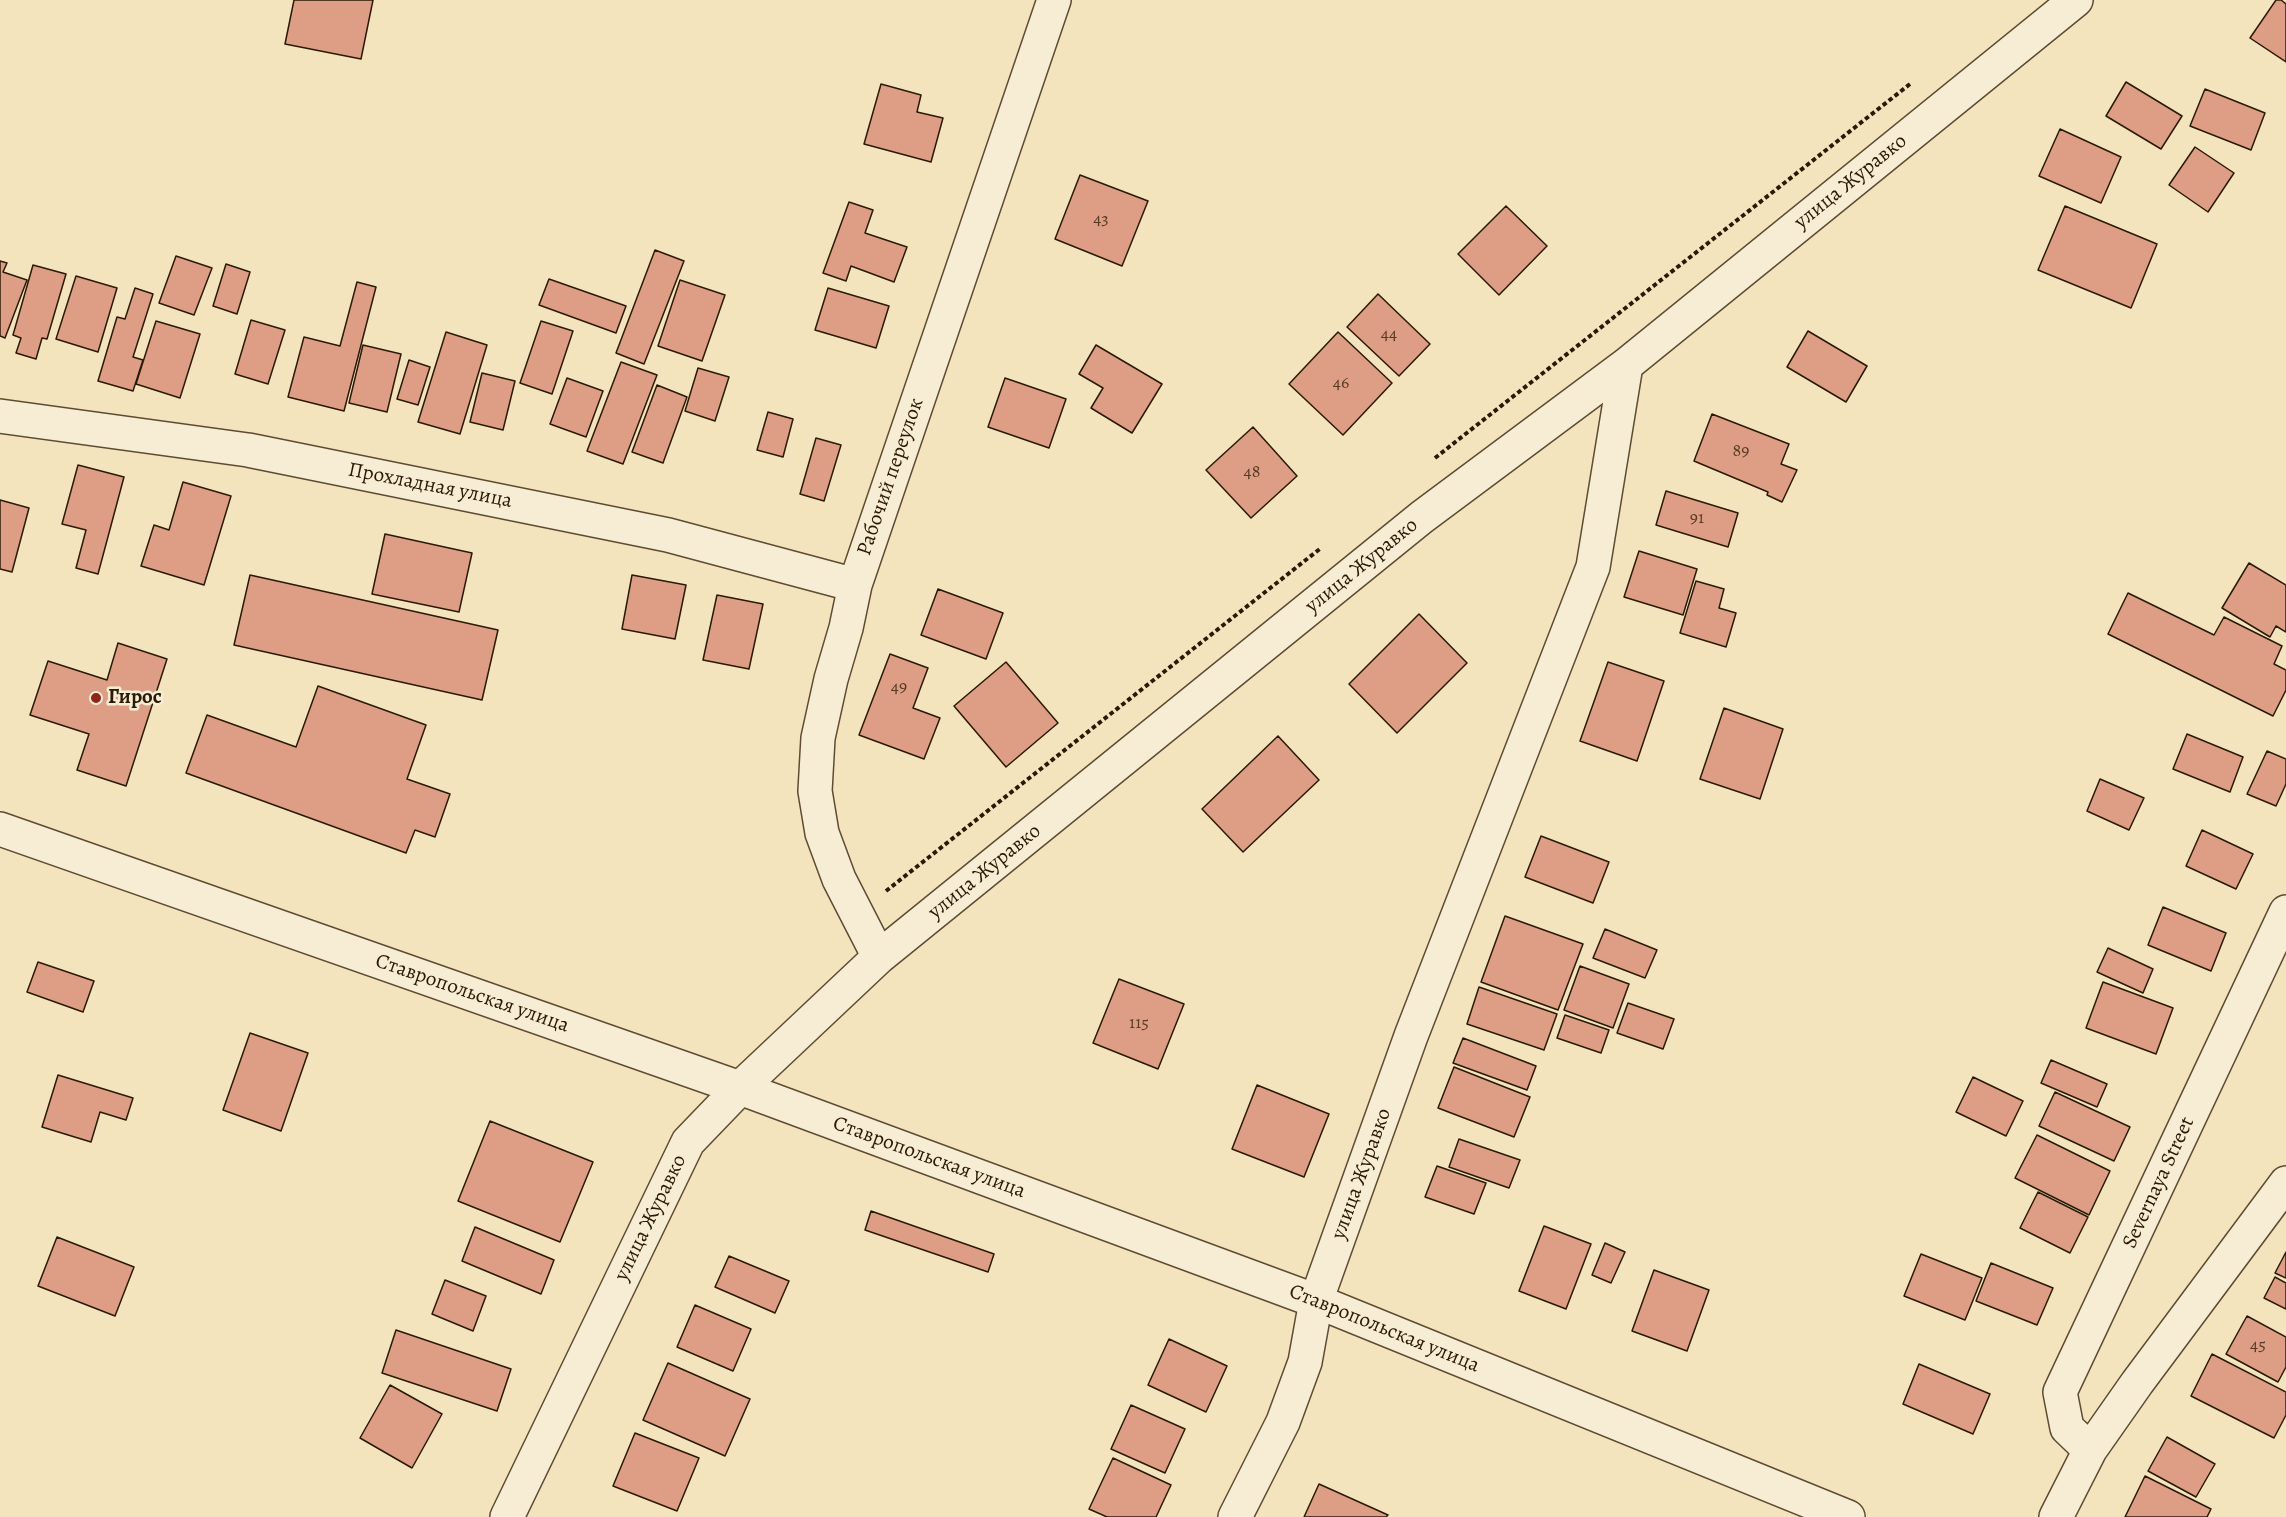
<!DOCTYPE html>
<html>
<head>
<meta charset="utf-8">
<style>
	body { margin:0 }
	canvas { display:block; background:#f3e4be }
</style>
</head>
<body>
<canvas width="2286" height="1517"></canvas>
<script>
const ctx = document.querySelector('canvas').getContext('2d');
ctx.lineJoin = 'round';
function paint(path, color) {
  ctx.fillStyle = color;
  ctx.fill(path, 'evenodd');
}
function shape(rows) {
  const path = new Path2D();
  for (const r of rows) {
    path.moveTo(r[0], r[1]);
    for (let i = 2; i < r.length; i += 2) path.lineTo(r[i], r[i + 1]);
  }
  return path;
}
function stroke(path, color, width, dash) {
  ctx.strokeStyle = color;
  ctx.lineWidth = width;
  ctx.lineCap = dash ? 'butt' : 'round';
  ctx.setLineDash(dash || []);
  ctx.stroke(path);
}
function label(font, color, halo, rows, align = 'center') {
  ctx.font = font + ' Alegreya,serif';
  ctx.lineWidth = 5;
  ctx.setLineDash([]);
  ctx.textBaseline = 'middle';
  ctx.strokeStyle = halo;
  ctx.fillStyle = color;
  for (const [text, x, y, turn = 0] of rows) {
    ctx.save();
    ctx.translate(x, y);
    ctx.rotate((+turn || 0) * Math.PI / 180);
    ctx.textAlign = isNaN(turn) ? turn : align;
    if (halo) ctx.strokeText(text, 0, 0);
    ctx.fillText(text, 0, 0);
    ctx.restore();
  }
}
const building = shape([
	[294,0,373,0,361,59,285,44,294,0],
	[2276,0,2281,0,2286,4,2286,62,2250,38,2276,0],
	[2126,82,2182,116,2161,149,2106,116,2126,82],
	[881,84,921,95,917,112,943,118,931,162,864,144,881,84],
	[2205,89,2265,113,2251,150,2190,126,2205,89],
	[2060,129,2121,157,2101,203,2039,176,2060,129],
	[2195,147,2234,173,2208,212,2169,185,2195,147],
	[1080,175,1148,201,1122,266,1055,239,1080,175],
	[849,202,873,210,865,233,907,247,894,282,851,266,846,281,823,273,849,202],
	[1506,206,1547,246,1499,295,1458,254,1506,206],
	[2065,206,2157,244,2131,308,2038,270,2065,206],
	[655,250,684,261,644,364,616,353,655,250],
	[176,256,212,268,194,315,159,303,176,256],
	[0,261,7,263,3,272,27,280,5,338,0,336,0,261],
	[226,264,250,272,237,314,213,306,226,264],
	[33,265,66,274,47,339,42,338,36,359,16,353,21,338,13,335,33,265],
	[76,276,117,288,98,352,56,339,76,276],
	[549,279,626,306,616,333,539,305,549,279],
	[680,280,725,295,702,361,658,346,680,280],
	[357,282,376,287,344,411,288,397,304,337,340,346,357,282],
	[135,288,153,294,133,357,143,360,133,391,98,381,117,317,125,319,135,288],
	[828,288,889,306,876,348,815,330,828,288],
	[1378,294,1430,344,1399,376,1347,327,1378,294],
	[251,320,285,330,268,384,235,374,251,320],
	[156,321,200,334,180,398,136,384,156,321],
	[541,321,573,331,552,394,520,383,541,321],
	[1808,331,1867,366,1846,402,1787,367,1808,331],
	[446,332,487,345,460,434,418,422,446,332],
	[1338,332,1392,383,1343,435,1289,384,1338,332],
	[363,345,401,354,387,412,349,403,363,345],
	[1096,345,1162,384,1132,433,1091,408,1103,388,1079,374,1096,345],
	[409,360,430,367,418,405,397,399,409,360],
	[621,362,657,375,623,464,587,451,621,362],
	[698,368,729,377,715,421,685,411,698,368],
	[482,373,515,381,503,430,470,422,482,373],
	[567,378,603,391,586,437,550,424,567,378],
	[1005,378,1066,399,1049,448,988,427,1005,378],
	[657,385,687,397,663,463,632,452,657,385],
	[768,412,793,419,783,457,757,450,768,412],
	[1712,414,1789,444,1781,464,1797,470,1782,502,1767,495,1768,492,1694,461,1712,414],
	[1253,427,1297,476,1251,518,1206,470,1253,427],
	[816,438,841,445,824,501,800,494,816,438],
	[78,465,124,477,98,574,76,568,86,530,62,524,78,465],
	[183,482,231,496,204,585,141,566,154,525,169,530,183,482],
	[1666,491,1738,513,1728,547,1656,525,1666,491],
	[0,500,29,508,12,572,0,569,0,500],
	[385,534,472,553,459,612,372,594,385,534],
	[1639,551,1697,569,1683,615,1624,597,1639,551],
	[2249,563,2286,585,2286,632,2276,626,2270,637,2222,608,2249,563],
	[250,575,498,630,482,700,234,645,250,575],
	[632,575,686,585,675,639,622,629,632,575],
	[1696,581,1724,589,1719,608,1736,613,1726,647,1680,633,1696,581],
	[938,589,1003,613,986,659,921,635,938,589],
	[2128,593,2214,635,2224,617,2282,646,2274,664,2286,670,2286,690,2273,716,2108,634,2128,593],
	[717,595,763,604,749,669,703,660,717,595],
	[1419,614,1467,663,1397,733,1349,684,1419,614],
	[118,643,167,659,126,786,77,770,89,734,30,715,48,661,107,680,118,643],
	[890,654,928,668,913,708,940,718,924,759,859,735,890,654],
	[1006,662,1058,723,1006,767,954,706,1006,662],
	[1608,662,1664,681,1637,761,1580,741,1608,662],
	[318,686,426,725,407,779,450,794,435,837,415,830,406,853,186,773,207,715,296,747,318,686],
	[1724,708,1783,729,1760,799,1700,779,1724,708],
	[2187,734,2243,757,2230,792,2173,769,2187,734],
	[1278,736,1319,780,1243,852,1202,809,1278,736],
	[2267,751,2286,759,2286,784,2276,806,2247,794,2267,751],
	[2100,779,2144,798,2129,830,2087,811,2100,779],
	[2202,830,2253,854,2236,889,2186,866,2202,830],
	[1541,836,1609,862,1593,903,1525,877,1541,836],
	[2163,907,2226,933,2211,971,2148,945,2163,907],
	[1505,916,1583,944,1558,1010,1481,982,1505,916],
	[1605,929,1657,950,1645,978,1593,958,1605,929],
	[2108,948,2153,969,2143,993,2097,972,2108,948],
	[38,962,94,981,83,1012,27,992,38,962],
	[1580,966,1629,984,1613,1028,1564,1010,1580,966],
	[1119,979,1184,1004,1158,1069,1093,1043,1119,979],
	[2103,982,2173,1008,2156,1054,2086,1028,2103,982],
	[1479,987,1557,1014,1544,1050,1467,1024,1479,987],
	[1628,1003,1674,1019,1663,1049,1617,1033,1628,1003],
	[1565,1015,1609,1030,1601,1053,1557,1038,1565,1015],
	[250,1033,308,1053,281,1131,223,1110,250,1033],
	[1463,1038,1536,1066,1527,1090,1453,1063,1463,1038],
	[2051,1060,2107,1084,2097,1107,2041,1083,2051,1060],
	[1454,1067,1530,1097,1514,1137,1438,1108,1454,1067],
	[58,1075,133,1098,126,1120,100,1112,91,1142,42,1127,58,1075],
	[1973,1077,2023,1101,2006,1136,1956,1112,1973,1077],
	[1257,1085,1329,1114,1304,1177,1232,1149,1257,1085],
	[2055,1092,2130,1127,2114,1161,2039,1126,2055,1092],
	[490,1121,593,1162,560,1242,458,1201,490,1121],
	[2037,1135,2110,1171,2089,1215,2015,1178,2037,1135],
	[1459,1139,1520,1160,1509,1188,1449,1167,1459,1139],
	[1437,1166,1486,1183,1474,1214,1425,1197,1437,1166],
	[2038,1192,2088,1217,2070,1253,2020,1228,2038,1192],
	[871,1211,994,1254,988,1272,865,1230,871,1211],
	[1544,1226,1591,1244,1566,1309,1519,1291,1544,1226],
	[475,1227,554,1260,541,1294,462,1261,475,1227],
	[57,1237,134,1267,115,1316,38,1286,57,1237],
	[1605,1243,1625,1252,1611,1283,1592,1275,1605,1243],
	[2286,1252,2286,1278,2275,1273,2286,1252],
	[1921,1254,1982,1278,1965,1320,1904,1296,1921,1254],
	[729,1256,789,1281,775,1313,715,1287,729,1256],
	[1991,1263,2053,1288,2037,1325,1976,1301,1991,1263],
	[1654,1270,1709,1290,1687,1351,1632,1331,1654,1270],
	[2275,1277,2286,1283,2286,1309,2264,1298,2275,1277],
	[445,1280,486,1296,473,1331,432,1314,445,1280],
	[695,1305,751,1329,733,1371,677,1347,695,1305],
	[2247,1316,2286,1337,2286,1367,2278,1382,2226,1354,2247,1316],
	[396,1330,511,1369,497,1411,382,1373,396,1330],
	[1169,1339,1227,1366,1206,1412,1148,1385,1169,1339],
	[2212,1354,2286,1392,2286,1415,2274,1438,2191,1396,2212,1354],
	[668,1363,750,1399,725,1456,643,1420,668,1363],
	[1919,1364,1990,1394,1973,1434,1903,1404,1919,1364],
	[390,1385,442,1414,412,1468,360,1438,390,1385],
	[1131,1405,1185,1429,1165,1473,1111,1449,1131,1405],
	[635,1433,699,1458,677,1511,613,1486,635,1433],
	[2167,1437,2215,1464,2196,1497,2148,1471,2167,1437],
	[1113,1458,1171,1485,1156,1517,1107,1517,1089,1509,1113,1458],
	[2145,1476,2211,1509,2207,1517,2125,1517,2145,1476],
	[1319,1484,1388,1515,1386,1517,1304,1517,1319,1484]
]);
const path = shape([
	[1435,458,1910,84],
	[886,891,1321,548]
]);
const minor = shape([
	[0,416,248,450,668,535,855,585],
	[0,829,740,1088,1316,1301,1848,1517],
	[879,957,839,879,822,833,815,791,818,738,831,679,846,628,855,585,1054,0],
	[2090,1450,2067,1428,2060,1392,2286,912],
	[507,1517,688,1142,740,1088,879,957,1422,517,1626,365,2076,0],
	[1235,1517,1283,1422,1305,1362,1316,1301,1411,1036,1593,567,1626,365],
	[2056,1517,2090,1450,2137,1383,2286,1183]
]);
const markers = [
	[96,698,6,"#8f2418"]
];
const numberNames = [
	["43",1101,220],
	["44",1389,335],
	["46",1341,384],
	["89",1741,452],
	["48",1252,473],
	["91",1697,519],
	["49",899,688],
	["115",1139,1024],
	["45",2258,1346]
];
const streetNames = [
	["улица Журавко",1851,182,-39],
	["Рабочий переулок",891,477,-71],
	["Прохладная улица",430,486,11],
	["улица Журавко",1362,566,-39],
	["улица Журавко",985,872,-39],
	["Ставропольская улица",472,994,19],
	["Ставропольская улица",929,1158,20],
	["улица Журавко",1362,1174,-70],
	["Severnaya Street",2159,1183,-65],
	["улица Журавко",651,1218,-64],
	["Ставропольская улица",1384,1329,22]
];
const poiNames = [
	["Гирос",108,698]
];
paint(building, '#dd9e85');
stroke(building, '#2b1a03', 1.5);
stroke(minor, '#5d4c32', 36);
stroke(path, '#2b1a03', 4, [4.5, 3]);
stroke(minor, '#f7edd5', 33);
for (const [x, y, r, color] of markers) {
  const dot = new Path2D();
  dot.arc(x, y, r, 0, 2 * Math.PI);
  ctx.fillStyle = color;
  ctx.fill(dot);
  stroke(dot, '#f7edd5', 2);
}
label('18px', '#583b24', null, numberNames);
label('21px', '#2b1a03', '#f7edd5', streetNames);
label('bold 21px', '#2b1a03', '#f7edd5', poiNames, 'left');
</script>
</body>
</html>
